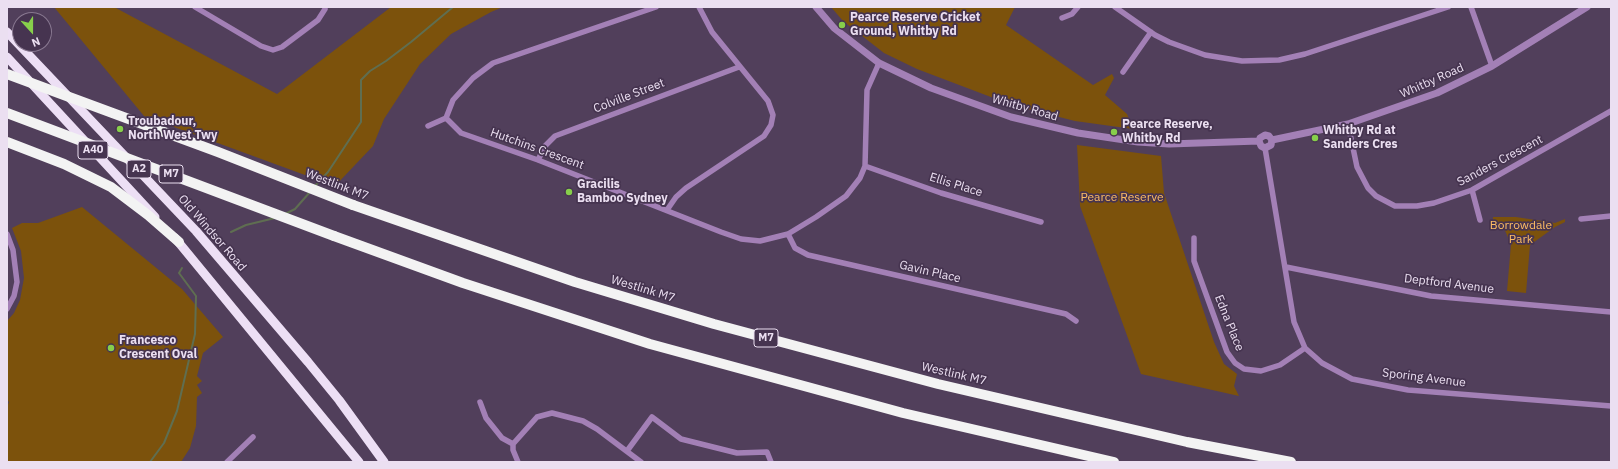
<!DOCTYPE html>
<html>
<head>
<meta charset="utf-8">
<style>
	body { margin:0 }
	#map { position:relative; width:1618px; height:469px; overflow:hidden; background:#513f5b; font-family:"IBM Plex Sans",sans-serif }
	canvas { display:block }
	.frame { position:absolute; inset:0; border:8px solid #ebdff1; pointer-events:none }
	.north { position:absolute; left:12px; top:12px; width:40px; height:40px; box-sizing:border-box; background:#463450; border:1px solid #887890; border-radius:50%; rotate:159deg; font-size:11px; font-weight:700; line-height:16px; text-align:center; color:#ebdff1 }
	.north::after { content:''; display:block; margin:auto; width:14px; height:18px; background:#87cf4b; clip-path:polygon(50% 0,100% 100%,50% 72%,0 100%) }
</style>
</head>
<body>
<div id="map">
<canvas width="1618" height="469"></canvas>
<div class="frame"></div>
<div class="north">N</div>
</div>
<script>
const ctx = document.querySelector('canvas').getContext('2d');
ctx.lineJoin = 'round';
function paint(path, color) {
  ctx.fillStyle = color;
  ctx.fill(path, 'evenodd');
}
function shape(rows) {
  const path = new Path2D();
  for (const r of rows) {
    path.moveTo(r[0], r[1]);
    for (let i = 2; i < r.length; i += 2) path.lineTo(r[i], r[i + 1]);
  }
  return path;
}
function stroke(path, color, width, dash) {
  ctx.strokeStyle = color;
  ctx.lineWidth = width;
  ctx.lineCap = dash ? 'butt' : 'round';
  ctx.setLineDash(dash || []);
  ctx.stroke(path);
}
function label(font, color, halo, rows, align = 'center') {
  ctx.font = font + ' "IBM Plex Sans",sans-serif';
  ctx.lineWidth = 3.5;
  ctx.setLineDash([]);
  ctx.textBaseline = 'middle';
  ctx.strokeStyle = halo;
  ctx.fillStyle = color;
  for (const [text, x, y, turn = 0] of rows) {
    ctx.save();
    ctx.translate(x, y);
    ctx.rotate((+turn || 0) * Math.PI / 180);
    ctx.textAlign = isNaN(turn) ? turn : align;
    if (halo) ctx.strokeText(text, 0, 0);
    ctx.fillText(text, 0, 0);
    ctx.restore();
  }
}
const green = shape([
	[54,7,114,7,277,94,391,7,503,7,491,12,451,34,420,64,384,119,373,146,335,186,144,116],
	[831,7,1015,7,1006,25,1093,85,1112,74,1114,78,1105,95,1127,114,1133,129,1075,121,1012,105,917,69,884,53,843,21],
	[1077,145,1161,156,1164,193,1214,342,1224,364,1237,374,1234,386,1239,396,1141,374,1080,206],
	[82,207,182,289,223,337,203,353,197,376,202,381,197,385,202,393,197,397,196,426,190,448,181,462,7,462,7,407,9,402,7,400,7,321,14,313,20,300,24,278,21,251,12,228,22,223,38,223],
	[1493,217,1516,217,1555,223,1565,219,1565,222,1555,227,1530,245,1526,293,1507,291,1511,244,1502,224,1493,223]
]);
const stream = shape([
	[315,186,328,172,361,122,361,80,370,71,386,61,411,42,453,7],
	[285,214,295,209,310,192],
	[231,232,246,225,275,218],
	[150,462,164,443,177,411,195,334,196,296,179,273,182,268]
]);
const minor = shape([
	[195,7,261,46,273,50,282,47,318,20,325,9],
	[1115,7,1155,35,1169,42,1205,55,1242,61,1279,60,1305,54,1448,7],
	[1471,7,1492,66],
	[1062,18,1072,14,1078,7],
	[1123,72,1151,32],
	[446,118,461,133,538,160,721,232,741,239,760,241,788,234,816,217,846,196,860,178,865,166,867,90,879,63],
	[446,118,453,100,473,78,493,63,656,7],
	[1348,124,1357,167,1368,188,1376,196,1395,206,1417,206,1434,203,1472,190,1611,111],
	[428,126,446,118],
	[1265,148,1294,322,1305,348,1322,363,1352,379,1408,390,1611,406],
	[538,160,545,146,555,136,739,67],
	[865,166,941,193,1041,222],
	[1472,190,1480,220],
	[667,210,676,197,686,188,764,136,771,125,773,115,768,101,712,32,699,7],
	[1581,219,1611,216],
	[7,234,13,250,17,282,14,296,7,309],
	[788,234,795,248,808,255,1066,314,1076,321],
	[1194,238,1194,261,1227,352,1235,363,1244,369,1261,371,1280,365,1305,348],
	[1286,267,1431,296,1611,312],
	[480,402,486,418,502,438,513,444],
	[627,451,652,417,681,439,737,453,767,452,771,462],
	[227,462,253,437],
	[518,462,513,450,513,444,537,417,552,413,583,421,597,429,641,462]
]);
const tertiary = shape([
	[816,7,834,28,879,63,931,88,1011,117,1078,133,1138,142,1169,144,1259,141],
	[1272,140,1348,124,1437,93,1492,66,1587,7],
	[1259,141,1261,146,1265,148,1271,145,1272,140],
	[1259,141,1260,138,1265,135,1269,136,1272,140]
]);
const trunk = shape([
	[7,32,196,231,308,362,339,400,384,462],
	[7,57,155,217],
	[175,238,359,462]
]);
const motorway = shape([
	[7,142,64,164,111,187,148,215,179,242],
	[353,205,575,282,714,324,938,384,1187,442,1291,462],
	[334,236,463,283,650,344,903,413,1114,462]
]);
const motorwayBridge = shape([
	[7,74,218,152,353,205],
	[7,113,334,236]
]);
const markers = [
	[842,25,4,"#87cf4b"],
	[120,129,4,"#87cf4b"],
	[1114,132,4,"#87cf4b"],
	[1315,138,4,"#87cf4b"],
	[569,192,4,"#87cf4b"],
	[111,348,4,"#87cf4b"]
];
const shields = [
	[93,150,30],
	[139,169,24],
	[171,174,24],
	[766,338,24]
];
const shieldNames = [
	["A40",93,150],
	["A2",139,169],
	["M7",171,174],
	["M7",766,338]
];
const poiNames = [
	["Pearce Reserve Cricket",850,18],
	["Ground, Whitby Rd",850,32],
	["Troubadour,",128,122],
	["North West Twy",128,136],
	["Pearce Reserve,",1122,125],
	["Whitby Rd",1122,139],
	["Whitby Rd at",1323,131],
	["Sanders Cres",1323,145],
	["Gracilis",577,185],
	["Bamboo Sydney",577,199],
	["Francesco",119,341],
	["Crescent Oval",119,355]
];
const streetNames = [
	["Whitby Road",1432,81,-24],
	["Colville Street",629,96,-21],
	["Whitby Road",1025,108,16],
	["Hutchins Crescent",537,149,20],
	["Sanders Crescent",1500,161,-28],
	["Westlink M7",337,185,21],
	["Ellis Place",956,185,17],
	["Old Windsor Road",212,233,49],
	["Gavin Place",930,272,13],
	["Deptford Avenue",1449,284,7],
	["Westlink M7",643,289,17],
	["Edna Place",1229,323,68],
	["Westlink M7",954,374,13],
	["Sporing Avenue",1424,378,7]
];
const parkNames = [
	["Pearce Reserve",1122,198],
	["Borrowdale",1521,226],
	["Park",1521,240]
];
paint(green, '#7c520c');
stroke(stream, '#5f6e51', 2);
stroke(minor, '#a380b6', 5.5);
stroke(tertiary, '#a380b6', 7);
stroke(trunk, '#eddff5', 9);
stroke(motorway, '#f3f3f3', 10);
stroke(motorwayBridge, '#f3f3f3', 10);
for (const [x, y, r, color] of markers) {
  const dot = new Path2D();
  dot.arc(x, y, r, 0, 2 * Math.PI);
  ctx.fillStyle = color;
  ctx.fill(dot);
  stroke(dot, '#463450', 1.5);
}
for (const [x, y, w] of shields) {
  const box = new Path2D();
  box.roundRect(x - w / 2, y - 9, w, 18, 3);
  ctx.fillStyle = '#463450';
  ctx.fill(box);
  stroke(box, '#ebdff1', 1);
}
label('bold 11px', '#ebdff1', null, shieldNames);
label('bold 12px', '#ebdff1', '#463450', poiNames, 'left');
label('12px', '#ebdff1', '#463450', streetNames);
label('12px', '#febd63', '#463450', parkNames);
</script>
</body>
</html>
